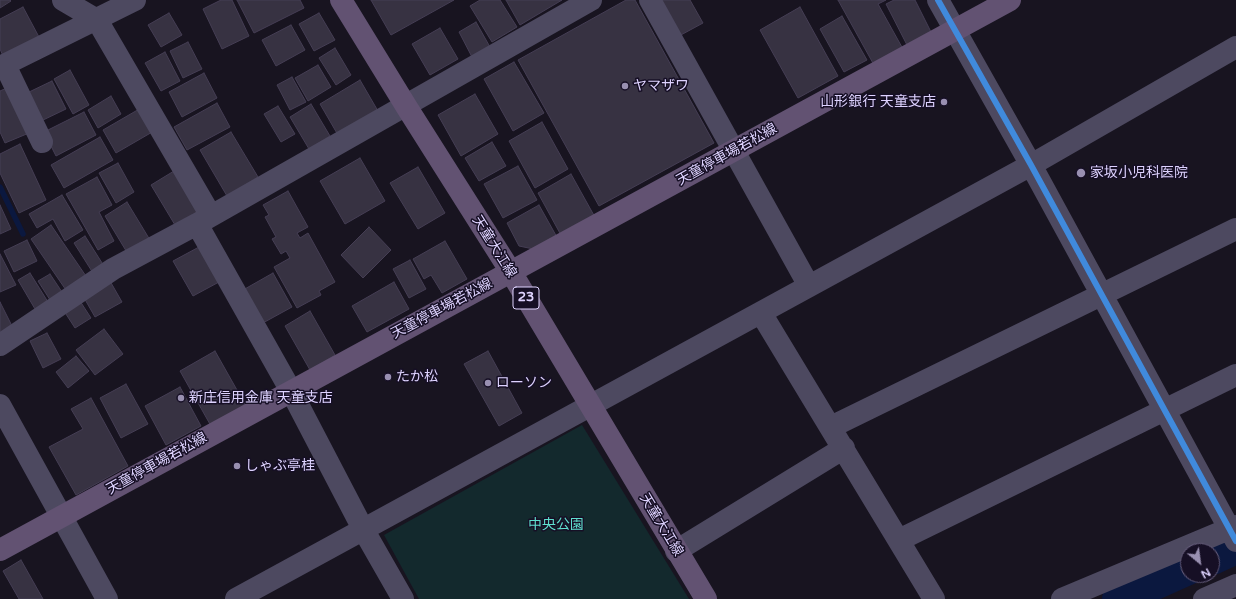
<!DOCTYPE html>
<html>
<head>
<meta charset="utf-8">
<style>
	body { margin:0 }
	#map { position:relative; width:1236px; height:599px; overflow:hidden; background:#181420; font-family:"Varela Round",sans-serif }
	canvas { display:block }
	.north { position:absolute; left:1180px; top:543px; width:40px; height:40px; box-sizing:border-box; background:#160f25; border:1px solid #665d7c; border-radius:50%; rotate:151deg; font-size:11px; font-weight:700; line-height:16px; text-align:center; color:#ded3ff }
	.north::after { content:''; display:block; margin:auto; width:14px; height:18px; background:#9990b1; clip-path:polygon(50% 0,100% 100%,50% 72%,0 100%) }
</style>
</head>
<body>
<div id="map">
<canvas width="1236" height="599"></canvas>
<div class="north">N</div>
</div>
<script>
const ctx = document.querySelector('canvas').getContext('2d');
ctx.lineJoin = 'round';
function paint(path, color) {
  ctx.fillStyle = color;
  ctx.fill(path, 'evenodd');
}
function shape(rows) {
  const path = new Path2D();
  for (const r of rows) {
    path.moveTo(r[0], r[1]);
    for (let i = 2; i < r.length; i += 2) path.lineTo(r[i], r[i + 1]);
  }
  return path;
}
function stroke(path, color, width, dash) {
  ctx.strokeStyle = color;
  ctx.lineWidth = width;
  ctx.lineCap = dash ? 'butt' : 'round';
  ctx.setLineDash(dash || []);
  ctx.stroke(path);
}
function label(font, color, halo, rows, align = 'center') {
  ctx.font = font + ' "Varela Round","Noto Sans JP",sans-serif';
  ctx.lineWidth = 3;
  ctx.setLineDash([]);
  ctx.textBaseline = 'middle';
  ctx.strokeStyle = halo;
  ctx.fillStyle = color;
  for (const [text, x, y, turn = 0] of rows) {
    ctx.save();
    ctx.translate(x, y);
    ctx.rotate((+turn || 0) * Math.PI / 180);
    ctx.textAlign = isNaN(turn) ? turn : align;
    if (halo) ctx.strokeText(text, 0, 0);
    ctx.fillText(text, 0, 0);
    ctx.restore();
  }
}
const green = shape([
	[582,425,689,599,419,599,384,535]
]);
const stream = shape([
	[0,187,23,234]
]);
const river = shape([
	[1212,558,1236,547],
	[1119,599,1188,568]
]);
const building = shape([
	[0,0,10,0,11,1,0,8,0,0],
	[221,0,232,0,249,36,222,49,203,9,221,0],
	[237,0,300,0,304,8,254,33,237,0],
	[371,0,454,0,391,35,371,0],
	[480,0,500,0,517,27,492,42,470,6,480,0],
	[506,0,562,0,520,25,506,0],
	[626,0,635,0,714,143,599,206,518,60,626,0],
	[659,0,690,0,703,23,679,36,659,0],
	[838,0,886,0,878,4,903,49,874,65,838,0],
	[894,0,915,0,931,32,907,45,886,4,894,0],
	[23,7,39,37,3,56,0,49,0,19,23,7],
	[800,7,838,76,798,98,760,30,800,7],
	[169,13,182,35,161,47,148,25,169,13],
	[319,13,335,40,314,51,299,24,319,13],
	[842,16,867,60,844,72,820,29,842,16],
	[476,22,490,47,472,57,459,32,476,22],
	[291,25,305,50,276,66,262,40,291,25],
	[440,28,458,59,430,75,412,44,440,28],
	[188,42,202,69,183,78,170,51,188,42],
	[335,48,351,75,336,85,319,58,335,48],
	[165,52,180,81,161,91,145,63,165,52],
	[514,62,544,113,513,131,484,79,514,62],
	[318,65,331,87,308,101,295,78,318,65],
	[70,70,89,105,73,114,54,79,70,70],
	[204,73,217,98,182,117,169,92,204,73],
	[292,77,306,102,290,110,277,85,292,77],
	[360,80,378,111,338,135,320,104,360,80],
	[52,81,66,109,41,121,27,93,52,81],
	[9,87,29,133,5,143,0,132,0,91,9,87],
	[475,94,498,134,461,156,438,115,475,94],
	[111,96,121,114,98,128,88,110,111,96],
	[217,103,230,127,187,150,174,127,217,103],
	[311,104,330,136,309,149,290,117,311,104],
	[278,106,295,134,281,142,264,114,278,106],
	[141,108,154,131,116,153,103,130,141,108],
	[84,112,96,135,56,156,44,132,84,112],
	[542,122,568,169,535,188,509,141,542,122],
	[231,132,258,177,227,196,200,150,231,132],
	[100,137,113,160,64,188,51,165,100,137],
	[492,142,506,166,479,181,465,158,492,142],
	[20,144,46,200,19,213,0,173,0,154,20,144],
	[360,158,385,201,345,224,320,181,360,158],
	[118,163,134,192,116,203,99,173,118,163],
	[518,166,537,200,503,218,484,184,518,166],
	[418,167,445,213,418,229,390,183,418,167],
	[174,171,198,212,175,225,151,185,174,171],
	[571,174,596,219,562,237,538,193,571,174],
	[97,177,112,205,99,212,114,241,98,250,66,194,97,177],
	[288,191,308,227,297,233,300,238,308,233,335,282,319,291,321,295,297,308,274,267,290,258,286,251,281,254,272,239,276,237,265,217,269,215,263,205,288,191],
	[62,195,83,230,65,241,53,219,37,228,29,214,62,195],
	[127,202,150,240,128,254,105,216,127,202],
	[0,205,11,229,0,234,0,205],
	[539,205,558,239,538,250,519,246,507,223,539,205],
	[51,225,88,279,68,293,31,239,51,225],
	[369,227,391,250,363,278,341,255,369,227],
	[85,236,104,266,93,273,74,243,85,236],
	[27,240,37,261,14,272,4,251,27,240],
	[445,241,467,279,442,293,431,275,424,279,413,259,445,241],
	[199,247,219,282,193,296,173,261,199,247],
	[0,254,16,285,0,292,0,254],
	[410,260,426,289,409,298,393,269,410,260],
	[30,273,48,302,35,309,18,280,30,273],
	[273,273,292,307,261,324,243,290,273,273],
	[50,274,64,295,52,303,38,281,50,274],
	[110,281,122,302,95,317,83,296,110,281],
	[394,282,409,309,367,332,352,306,394,282],
	[80,301,91,318,75,328,64,311,80,301],
	[0,302,13,328,0,334,0,302],
	[310,311,335,355,310,370,285,326,310,311],
	[104,329,123,354,95,375,76,350,104,329],
	[47,333,61,359,43,368,30,341,47,333],
	[215,351,246,406,211,426,180,371,215,351],
	[488,351,522,413,499,426,464,364,488,351],
	[76,356,89,371,68,388,56,372,76,356],
	[126,384,148,424,121,438,100,398,126,384],
	[180,387,201,426,166,445,145,406,180,387],
	[91,398,128,466,76,495,49,447,83,429,71,409,91,398],
	[21,560,43,599,19,599,3,571,21,560]
]);
const minor = shape([
	[63,0,97,20,211,216],
	[650,0,809,286],
	[938,0,1031,165,1236,541],
	[5,65,42,142],
	[0,67,135,0],
	[197,224,291,391,363,529,403,599],
	[761,313,934,599],
	[0,345,113,269,197,224,591,0],
	[0,405,107,599],
	[831,427,1236,229],
	[899,540,1236,375],
	[676,551,844,448],
	[236,599,1031,165,1236,47],
	[1062,599,1236,526],
	[1204,599,1236,585]
]);
const major = shape([
	[341,0,406,106,511,272,706,599],
	[0,550,1010,0]
]);
const cycleway = shape([
	[938,0,1031,165,1236,541]
]);
const markers = [
	[625,86,4,"#9990b1"],
	[944,102,4,"#9990b1"],
	[1081,173,5,"#9990b1"],
	[388,377,4,"#9990b1"],
	[488,383,4,"#9990b1"],
	[181,398,4,"#9990b1"],
	[237,466,4,"#9990b1"]
];
const shields = [
	[526,298,26]
];
const shieldNames = [
	["23",526,298]
];
const poiNames = [
	["ヤマザワ",633,86],
	["山形銀行 天童支店",936,102,"right"],
	["家坂小児科医院",1090,173],
	["たか松",396,377],
	["ローソン",496,383],
	["新庄信用金庫 天童支店",189,398],
	["しゃぶ亭桂",245,466]
];
const streetNames = [
	["天童停車場若松線",727,155,-29],
	["天童大江線",494,247,58],
	["天童停車場若松線",442,309,-28],
	["天童停車場若松線",157,464,-29],
	["天童大江線",661,525,59]
];
const parkNames = [
	["中央公園",556,525]
];
paint(green, '#13292d');
stroke(stream, '#0b183f', 5.5);
stroke(river, '#0b183f', 34);
paint(building, '#373242');
stroke(building, '#453e54', 1);
stroke(minor, '#4d4960', 22);
stroke(major, '#625272', 22);
stroke(cycleway, '#408adc', 6);
for (const [x, y, r, color] of markers) {
  const dot = new Path2D();
  dot.arc(x, y, r, 0, 2 * Math.PI);
  ctx.fillStyle = color;
  ctx.fill(dot);
  stroke(dot, '#160f25', 1.5);
}
for (const [x, y, w] of shields) {
  const box = new Path2D();
  box.roundRect(x - w / 2, y - 11, w, 22, 3);
  ctx.fillStyle = '#160f25';
  ctx.fill(box);
  stroke(box, '#ded3ff', 1);
}
label('bold 13px', '#ded3ff', null, shieldNames);
label('14px', '#ded3ff', '#160f25', poiNames, 'left');
label('14px', '#ded3ff', '#160f25', streetNames);
label('14px', '#5fdfcf', '#160f25', parkNames);
</script>
</body>
</html>
